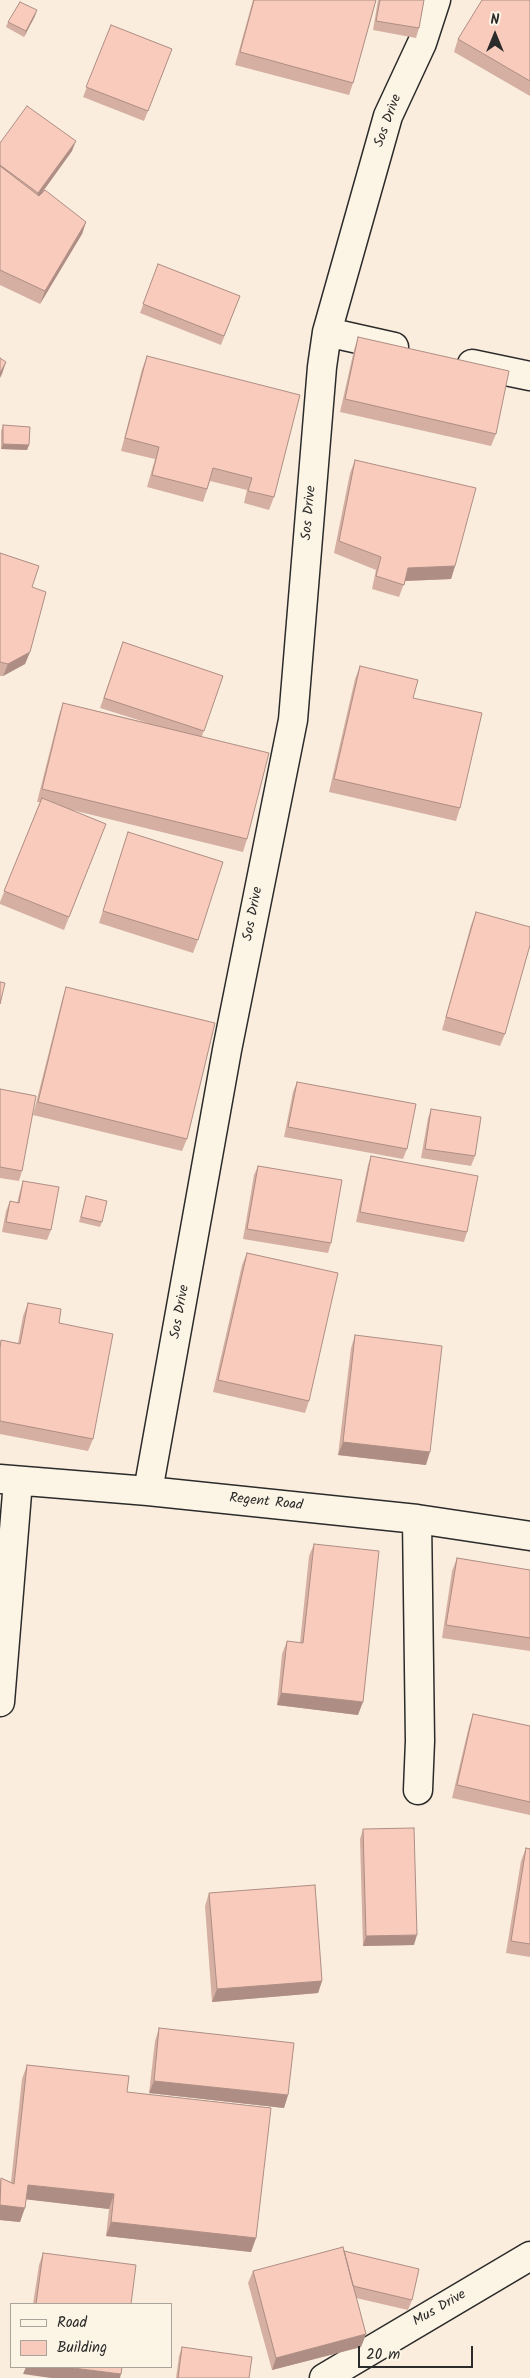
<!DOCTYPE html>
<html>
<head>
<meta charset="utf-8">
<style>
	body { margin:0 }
	#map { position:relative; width:530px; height:2378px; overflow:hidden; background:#fbeddd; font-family:Kalam,sans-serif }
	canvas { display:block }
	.legend { position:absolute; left:10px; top:2303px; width:162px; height:65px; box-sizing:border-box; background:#fcf5e5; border:1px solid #a8a49b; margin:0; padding:6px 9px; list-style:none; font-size:15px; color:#2b2b2b }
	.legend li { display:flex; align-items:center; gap:10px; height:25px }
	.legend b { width:25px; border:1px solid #a8a49b }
	.north { position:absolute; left:470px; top:10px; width:50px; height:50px; -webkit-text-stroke:4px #fcf5e5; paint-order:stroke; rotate:0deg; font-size:14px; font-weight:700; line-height:20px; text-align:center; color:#2b2b2b }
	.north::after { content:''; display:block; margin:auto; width:18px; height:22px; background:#2b2b2b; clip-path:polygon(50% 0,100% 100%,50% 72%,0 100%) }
	.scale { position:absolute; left:358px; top:2346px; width:115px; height:22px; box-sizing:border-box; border:2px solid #2b2b2b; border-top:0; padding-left:6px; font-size:15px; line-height:18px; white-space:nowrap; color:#2b2b2b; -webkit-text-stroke:4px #fcf5e5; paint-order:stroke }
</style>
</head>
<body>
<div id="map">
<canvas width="530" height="2378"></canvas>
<ul class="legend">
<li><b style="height:6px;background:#fcf5e5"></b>Road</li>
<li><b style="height:14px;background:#f8cbbc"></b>Building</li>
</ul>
<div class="north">N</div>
<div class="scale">20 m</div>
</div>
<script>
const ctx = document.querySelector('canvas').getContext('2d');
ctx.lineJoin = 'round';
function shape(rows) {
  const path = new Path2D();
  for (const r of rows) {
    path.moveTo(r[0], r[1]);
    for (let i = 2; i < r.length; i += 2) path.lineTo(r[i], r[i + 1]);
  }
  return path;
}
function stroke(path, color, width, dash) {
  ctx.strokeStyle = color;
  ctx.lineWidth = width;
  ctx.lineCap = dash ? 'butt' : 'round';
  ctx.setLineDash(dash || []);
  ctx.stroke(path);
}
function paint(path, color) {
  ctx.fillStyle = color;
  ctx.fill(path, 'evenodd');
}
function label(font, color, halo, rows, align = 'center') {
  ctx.font = font + ' Kalam,sans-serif';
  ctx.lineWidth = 5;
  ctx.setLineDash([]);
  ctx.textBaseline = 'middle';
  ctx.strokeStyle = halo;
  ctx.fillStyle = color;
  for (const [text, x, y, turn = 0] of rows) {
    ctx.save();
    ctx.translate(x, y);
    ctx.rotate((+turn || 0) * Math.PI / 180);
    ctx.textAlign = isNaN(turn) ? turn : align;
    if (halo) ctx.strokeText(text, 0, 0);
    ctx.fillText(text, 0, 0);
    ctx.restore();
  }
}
const minor = shape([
	[327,332,394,347],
	[472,364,530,376],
	[0,1479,148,1491,417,1519,530,1536],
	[148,1491,227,1050,293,720,322,367,327,332,388,116,422,43,436,0],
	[417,1519,420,1741,418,1790],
	[0,1702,18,1481],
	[324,2378,530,2256]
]);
const wall = shape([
	[253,0,376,0,353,83,349,95,235,65],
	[378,0,424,0,419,28,416,38,373,30],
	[530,0,530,96,454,52,458,39],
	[35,16,24,37,6,27,8,22],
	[111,25,172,49,144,121,83,97],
	[0,143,72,151,42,193,86,222,82,234,40,304,0,285],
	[158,264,240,296,221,345,140,313],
	[358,337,496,434,491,446,340,412,354,350],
	[147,356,274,497,269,510,244,503,247,490,210,481,203,502,147,487,155,459,121,451,142,369],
	[3,425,29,445,27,450,1,449,1,431],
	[355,460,455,566,451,579,405,581,399,597,372,589,376,570,334,553,350,473],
	[0,553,32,587,30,652,25,664,3,676,0,676],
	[123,642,223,676,202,736,247,839,243,852,72,810,106,824,64,930,0,904,0,902,40,802,37,802,59,715,63,703,148,723,100,708],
	[360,666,413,698,460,808,456,821,329,792,355,679],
	[128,832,198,940,193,953,99,923],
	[476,912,505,1034,500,1046,442,1030,471,925],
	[66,987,187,1139,182,1151,33,1115,62,1000],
	[297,1082,407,1149,403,1159,284,1137,293,1092],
	[0,1089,22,1171,19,1181,0,1178],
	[431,1109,475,1156,471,1166,421,1158,428,1118],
	[371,1156,467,1232,464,1242,356,1222,368,1165],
	[258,1166,331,1243,328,1253,243,1239,254,1175],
	[23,1181,51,1230,47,1240,2,1232,6,1211,10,1201,17,1203,20,1191],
	[86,1196,102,1222,100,1227,79,1222],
	[247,1253,309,1401,305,1413,213,1392,242,1265],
	[28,1303,59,1323,93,1439,88,1451,0,1434,0,1344,1,1340,18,1343,23,1316],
	[355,1335,426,1465,338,1455,351,1348],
	[314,1544,358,1715,277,1705,282,1654,287,1641,300,1643,309,1556],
	[457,1558,530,1570,530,1651,442,1638,452,1571],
	[473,1714,530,1726,530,1815,452,1798,469,1726],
	[363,1829,414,1945,363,1946,360,1839],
	[526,1848,530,1849,530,1957,506,1953,521,1861],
	[209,1893,322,1981,318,1993,212,2002,205,1906],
	[159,2028,288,2095,284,2108,149,2093,155,2041],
	[27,2065,127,2092,256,2238,251,2252,106,2236,109,2209,26,2199,20,2222,0,2220,0,2181,1,2178,11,2182,22,2079],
	[344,2251,412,2300,408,2310,356,2298,366,2334,361,2347,272,2370,248,2283,253,2271],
	[43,2253,131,2304,33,2304,39,2265],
	[182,2347,249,2378,176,2378,179,2356]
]);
const shadedWall = shape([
	[37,10,35,16,24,37,26,31],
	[76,141,72,151,35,202,38,193],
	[86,222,82,234,40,304,45,291],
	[6,362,2,374,0,378,0,373],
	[3,444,29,445,27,450,1,449],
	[455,566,451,579,404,581,408,568],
	[30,652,25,664,3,676,8,664],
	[343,1442,430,1452,426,1465,338,1455],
	[281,1693,363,1702,358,1715,277,1705],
	[417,1935,414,1945,363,1946,366,1936],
	[322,1981,318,1993,212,2002,217,1989],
	[154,2081,288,2095,284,2108,149,2093],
	[28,2185,114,2194,109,2209,23,2199],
	[0,2205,25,2208,20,2222,0,2220],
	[111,2222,256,2238,251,2252,106,2236],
	[366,2334,361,2347,272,2370,276,2358],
	[26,2367,65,2367,121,2374,120,2378,51,2378,23,2374]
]);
const building = shape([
	[254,0,376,0,353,83,240,52,254,0],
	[380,0,424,0,419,28,376,21,380,0],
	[482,0,530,0,530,81,458,39,482,0],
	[20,2,37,10,26,31,8,22,20,2],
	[111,25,172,49,148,111,86,87,111,25],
	[27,106,76,141,38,193,0,165,0,143,27,106],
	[0,166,39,196,45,190,86,222,45,291,0,270,0,166],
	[158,264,240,296,224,336,143,304,158,264],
	[358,337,509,371,496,434,345,399,358,337],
	[147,356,300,395,274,497,248,491,252,478,213,468,207,489,152,475,159,447,125,438,147,356],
	[0,358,6,362,0,373,0,358],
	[3,425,30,427,29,445,3,444,3,425],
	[355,460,476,488,455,566,408,568,404,585,376,576,381,557,339,541,355,460],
	[0,553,39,566,32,587,46,592,30,652,8,664,0,662,0,553],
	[123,642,223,676,204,731,104,698,123,642],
	[360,666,418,680,413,698,482,713,460,808,334,779,360,666],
	[63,703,269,753,247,839,42,789,63,703],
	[42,798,106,824,69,917,4,891,42,798],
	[128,832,223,862,198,940,103,911,128,832],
	[476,912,530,927,530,945,505,1034,446,1017,476,912],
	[0,982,5,983,0,1004,0,982],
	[66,987,215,1023,187,1139,38,1102,66,987],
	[297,1082,416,1104,407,1149,288,1127,297,1082],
	[0,1089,36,1096,22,1171,0,1167,0,1089],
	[431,1109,481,1117,475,1156,425,1149,431,1109],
	[371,1156,478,1176,467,1232,360,1212,371,1156],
	[258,1166,342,1180,331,1243,247,1229,258,1166],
	[23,1181,59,1187,51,1230,6,1222,10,1201,19,1203,23,1181],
	[86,1196,107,1201,102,1222,81,1217,86,1196],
	[247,1253,338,1273,309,1401,218,1380,247,1253],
	[28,1303,61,1309,59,1323,113,1334,93,1439,0,1421,0,1348,1,1340,20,1344,28,1303],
	[355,1335,442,1346,430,1452,343,1442,355,1335],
	[314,1544,379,1551,363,1702,281,1693,287,1641,303,1643,314,1544],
	[457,1558,530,1570,530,1638,446,1625,457,1558],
	[473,1714,530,1726,530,1802,457,1785,473,1714],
	[414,1828,417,1935,366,1936,363,1829,414,1828],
	[526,1848,530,1849,530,1944,511,1941,526,1848],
	[315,1885,322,1981,217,1989,209,1893,315,1885],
	[159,2028,294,2043,288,2095,154,2081,159,2028],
	[27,2065,129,2076,127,2092,271,2108,256,2238,111,2222,114,2194,28,2185,25,2208,0,2205,1,2178,14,2184,27,2065],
	[343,2247,366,2334,276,2358,253,2271,343,2247],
	[344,2251,419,2269,412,2300,353,2286,344,2251],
	[43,2253,136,2265,131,2304,36,2304,43,2253],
	[182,2347,252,2357,249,2378,178,2378,182,2347],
	[65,2367,122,2367,121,2374,65,2367]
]);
const streetNames = [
	["Sos Drive",389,121,-70],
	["Sos Drive",310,513,-85],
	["Sos Drive",254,914,-79],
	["Sos Drive",181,1312,-80],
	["Regent Road",266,1503,6],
	["Mus Drive",440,2309,-30]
];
stroke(minor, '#2b2b2b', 31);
stroke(minor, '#fcf5e5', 28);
paint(wall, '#d5afa2');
paint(shadedWall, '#ae8e84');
paint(building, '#f8cbbc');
stroke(building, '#ae8e84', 1);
label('14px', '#2b2b2b', '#fcf5e5', streetNames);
</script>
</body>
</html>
